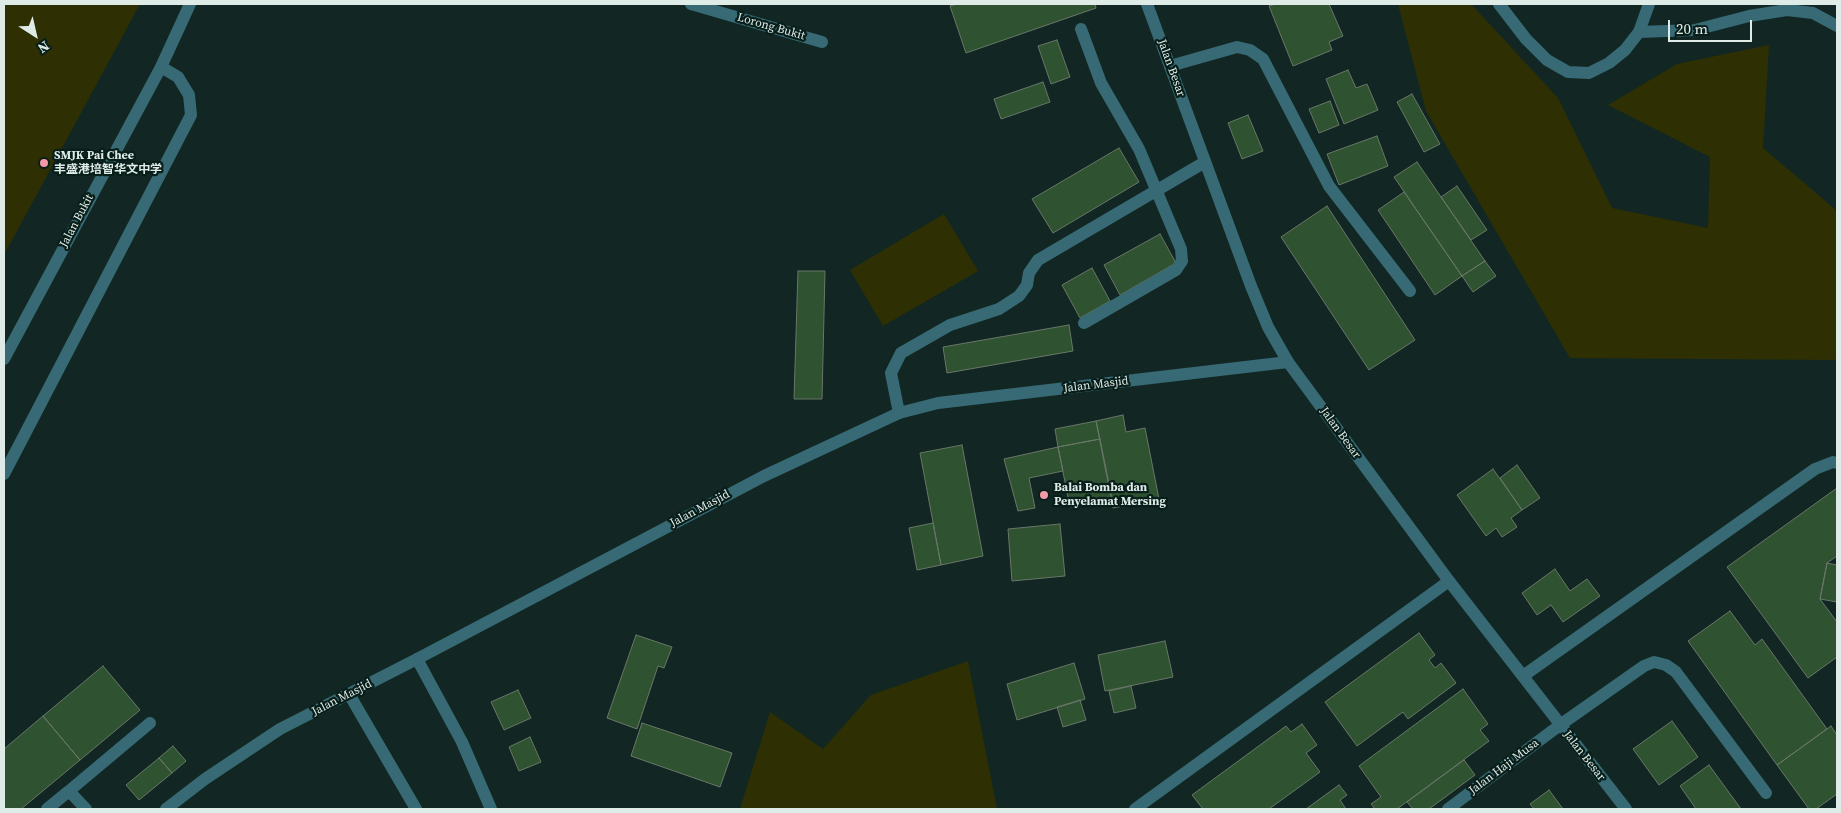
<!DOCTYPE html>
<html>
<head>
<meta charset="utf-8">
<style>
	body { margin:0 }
	#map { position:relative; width:1841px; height:813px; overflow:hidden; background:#122723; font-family:"Source Serif 4",serif }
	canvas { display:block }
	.frame { position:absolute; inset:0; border:5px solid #deebe7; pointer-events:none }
	.north { position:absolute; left:10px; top:10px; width:50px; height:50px; -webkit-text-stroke:4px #081e1a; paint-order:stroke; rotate:145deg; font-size:14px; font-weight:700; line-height:20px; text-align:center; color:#deebe7 }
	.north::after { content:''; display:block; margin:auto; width:18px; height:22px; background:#deebe7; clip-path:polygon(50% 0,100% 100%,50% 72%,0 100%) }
	.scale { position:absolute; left:1668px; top:20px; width:84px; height:22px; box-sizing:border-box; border:2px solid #deebe7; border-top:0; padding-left:6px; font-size:15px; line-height:18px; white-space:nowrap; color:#deebe7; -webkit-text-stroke:4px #081e1a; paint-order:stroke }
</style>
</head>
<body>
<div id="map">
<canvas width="1841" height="813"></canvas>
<div class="frame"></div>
<div class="north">N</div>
<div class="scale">20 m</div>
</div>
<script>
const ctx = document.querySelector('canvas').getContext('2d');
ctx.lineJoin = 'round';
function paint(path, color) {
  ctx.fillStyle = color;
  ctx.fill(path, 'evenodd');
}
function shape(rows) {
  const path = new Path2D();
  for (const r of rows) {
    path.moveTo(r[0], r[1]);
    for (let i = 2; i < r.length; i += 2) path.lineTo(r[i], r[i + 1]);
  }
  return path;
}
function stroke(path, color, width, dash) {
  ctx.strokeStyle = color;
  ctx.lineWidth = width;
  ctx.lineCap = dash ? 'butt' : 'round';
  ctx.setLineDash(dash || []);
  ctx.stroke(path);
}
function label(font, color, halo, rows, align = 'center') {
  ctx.font = font + ' "Source Serif 4","Noto Sans SC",serif';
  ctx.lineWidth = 4.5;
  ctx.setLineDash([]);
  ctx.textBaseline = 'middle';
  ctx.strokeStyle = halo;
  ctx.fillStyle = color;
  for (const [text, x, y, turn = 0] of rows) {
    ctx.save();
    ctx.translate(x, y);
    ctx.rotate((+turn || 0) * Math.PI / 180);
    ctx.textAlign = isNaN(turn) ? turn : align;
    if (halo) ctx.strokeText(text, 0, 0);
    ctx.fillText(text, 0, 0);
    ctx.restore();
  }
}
const green = shape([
	[4,4,140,4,4,255],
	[1398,4,1471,4,1558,98,1612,208,1708,228,1710,157,1608,105,1677,64,1769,45,1763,148,1837,211,1837,360,1570,358,1426,111],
	[944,214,978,271,883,326,850,270],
	[968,661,997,809,740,809,770,712,823,749,871,695]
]);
const building = shape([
	[957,4,1095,4,1096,8,966,53,950,6,957,4],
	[1276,4,1329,4,1343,36,1329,42,1332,50,1293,66,1269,6,1276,4],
	[1057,40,1070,77,1051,84,1038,46,1057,40],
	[1348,70,1356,88,1367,84,1378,110,1344,124,1326,79,1348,70],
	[1043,82,1050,102,1001,119,994,99,1043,82],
	[1412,94,1440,144,1424,152,1397,102,1412,94],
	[1330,101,1339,125,1319,133,1309,109,1330,101],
	[1248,115,1263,151,1242,159,1228,123,1248,115],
	[1377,136,1388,166,1339,185,1327,154,1377,136],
	[1119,148,1139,182,1053,233,1032,199,1119,148],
	[1417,162,1485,261,1462,276,1394,177,1417,162],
	[1457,186,1487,230,1471,240,1441,197,1457,186],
	[1404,192,1462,276,1435,295,1378,210,1404,192],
	[1327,206,1415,340,1369,370,1281,237,1327,206],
	[1160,234,1176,263,1120,295,1104,265,1160,234],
	[1485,261,1496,276,1473,292,1462,276,1485,261],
	[1092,268,1110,301,1080,318,1062,285,1092,268],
	[798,271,825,271,822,399,794,399,798,271],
	[1069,325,1073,351,947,373,943,347,1069,325],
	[1123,415,1126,432,1145,428,1159,499,1113,508,1096,421,1123,415],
	[1096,421,1100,439,1058,447,1055,429,1096,421],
	[1100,439,1112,499,1070,507,1058,447,1100,439],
	[962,445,983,556,941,565,920,453,962,445],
	[1058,447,1063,471,1029,478,1035,508,1018,511,1004,459,1058,447],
	[1517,465,1540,498,1522,510,1500,478,1517,465],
	[1493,469,1522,510,1511,518,1517,527,1502,537,1496,528,1486,536,1457,495,1493,469],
	[1837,488,1837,556,1827,563,1820,599,1837,622,1837,657,1808,678,1727,567,1837,488],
	[933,523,941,565,917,570,909,528,933,523],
	[1060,524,1065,576,1012,581,1008,529,1060,524],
	[1827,563,1837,565,1837,602,1820,599,1827,563],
	[1555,569,1570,591,1587,579,1600,596,1563,622,1551,605,1537,615,1522,593,1555,569],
	[1730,611,1755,645,1762,639,1827,729,1777,765,1688,641,1730,611],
	[1419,633,1435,655,1429,660,1435,668,1441,663,1456,683,1408,719,1403,712,1357,746,1325,702,1419,633],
	[636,635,672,647,664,668,658,666,637,729,607,718,636,635],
	[1165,641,1173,677,1105,691,1098,655,1165,641],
	[1074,663,1085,699,1017,720,1007,684,1074,663],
	[103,666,140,710,80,760,43,716,103,666],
	[1131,686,1136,708,1114,713,1109,691,1131,686],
	[1463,689,1488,724,1480,730,1489,741,1397,809,1375,809,1371,804,1381,797,1359,766,1463,689],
	[518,690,531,718,504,730,491,702,518,690],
	[1080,700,1086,720,1063,727,1057,707,1080,700],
	[43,716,80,760,21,809,4,809,4,749,43,716],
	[1672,721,1698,757,1659,785,1633,749,1672,721],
	[642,723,732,753,720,787,631,756,642,723],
	[1302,724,1317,745,1306,753,1320,772,1269,809,1203,809,1192,795,1286,726,1291,732,1302,724],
	[1831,726,1837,735,1837,794,1816,809,1809,809,1777,765,1831,726],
	[530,737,541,762,519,771,509,747,530,737],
	[173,746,186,761,172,773,159,758,173,746],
	[159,758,172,773,139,800,126,785,159,758],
	[1464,760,1475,775,1429,809,1413,809,1407,802,1464,760],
	[1709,765,1741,809,1696,809,1680,786,1709,765],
	[1339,785,1347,795,1340,800,1346,809,1306,809,1339,785],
	[1549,790,1563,809,1534,809,1530,804,1549,790]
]);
const service = shape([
	[1081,29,1101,83,1139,149,1181,249,1182,261,1176,270,1084,323],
	[1639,32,1695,30,1749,16,1787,10,1813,13,1837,26],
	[1170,66,1237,47,1250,50,1263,59,1329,186,1410,291],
	[899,413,891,373,901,353,950,325,999,309,1019,296,1027,285,1029,273,1038,260,1205,162],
	[4,474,191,115,189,95,178,77,161,67],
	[417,659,462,742,491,809],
	[1523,676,1815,469,1833,462,1837,463],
	[349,694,416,809],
	[1560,725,1644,666,1654,662,1666,665,1676,672,1766,793],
	[69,791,150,723],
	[47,809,69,791,86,809]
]);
const minor = shape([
	[691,4,822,42],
	[1499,4,1526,39,1547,60,1568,72,1589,73,1609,63,1625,50,1639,32,1649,4],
	[4,359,161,67,190,4],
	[166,809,205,779,280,729,417,659,764,476,899,413,938,403,1288,362],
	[1135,809,1449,581],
	[1448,809,1560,725]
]);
const tertiary = shape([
	[1147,4,1251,286,1268,327,1288,362,1449,581,1626,809]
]);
const markers = [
	[44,163,5,"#f39aa8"],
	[1044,495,5,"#f39aa8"]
];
const streetNames = [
	["Lorong Bukit",771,27,16],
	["Jalan Besar",1171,68,70],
	["Jalan Bukit",77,221,-62],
	["Jalan Masjid",1096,385,-7],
	["Jalan Besar",1340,433,54],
	["Jalan Masjid",700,509,-28],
	["Jalan Masjid",342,698,-27],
	["Jalan Besar",1584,756,52],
	["Jalan Haji Musa",1504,767,-37]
];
const poiNames = [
	["SMJK Pai Chee",54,156],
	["丰盛港培智华文中学",54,170],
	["Balai Bomba dan",1054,488],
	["Penyelamat Mersing",1054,502]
];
paint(green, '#2e3003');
paint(building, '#2f5231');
stroke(building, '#687768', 1);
stroke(service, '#376a75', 12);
stroke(minor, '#376a75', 12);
stroke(tertiary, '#376a75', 12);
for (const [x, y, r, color] of markers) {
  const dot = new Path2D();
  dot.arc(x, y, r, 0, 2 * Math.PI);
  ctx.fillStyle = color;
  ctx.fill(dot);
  stroke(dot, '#081e1a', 2);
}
label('12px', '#deebe7', '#081e1a', streetNames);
label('bold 12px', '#deebe7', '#081e1a', poiNames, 'left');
</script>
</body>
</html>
